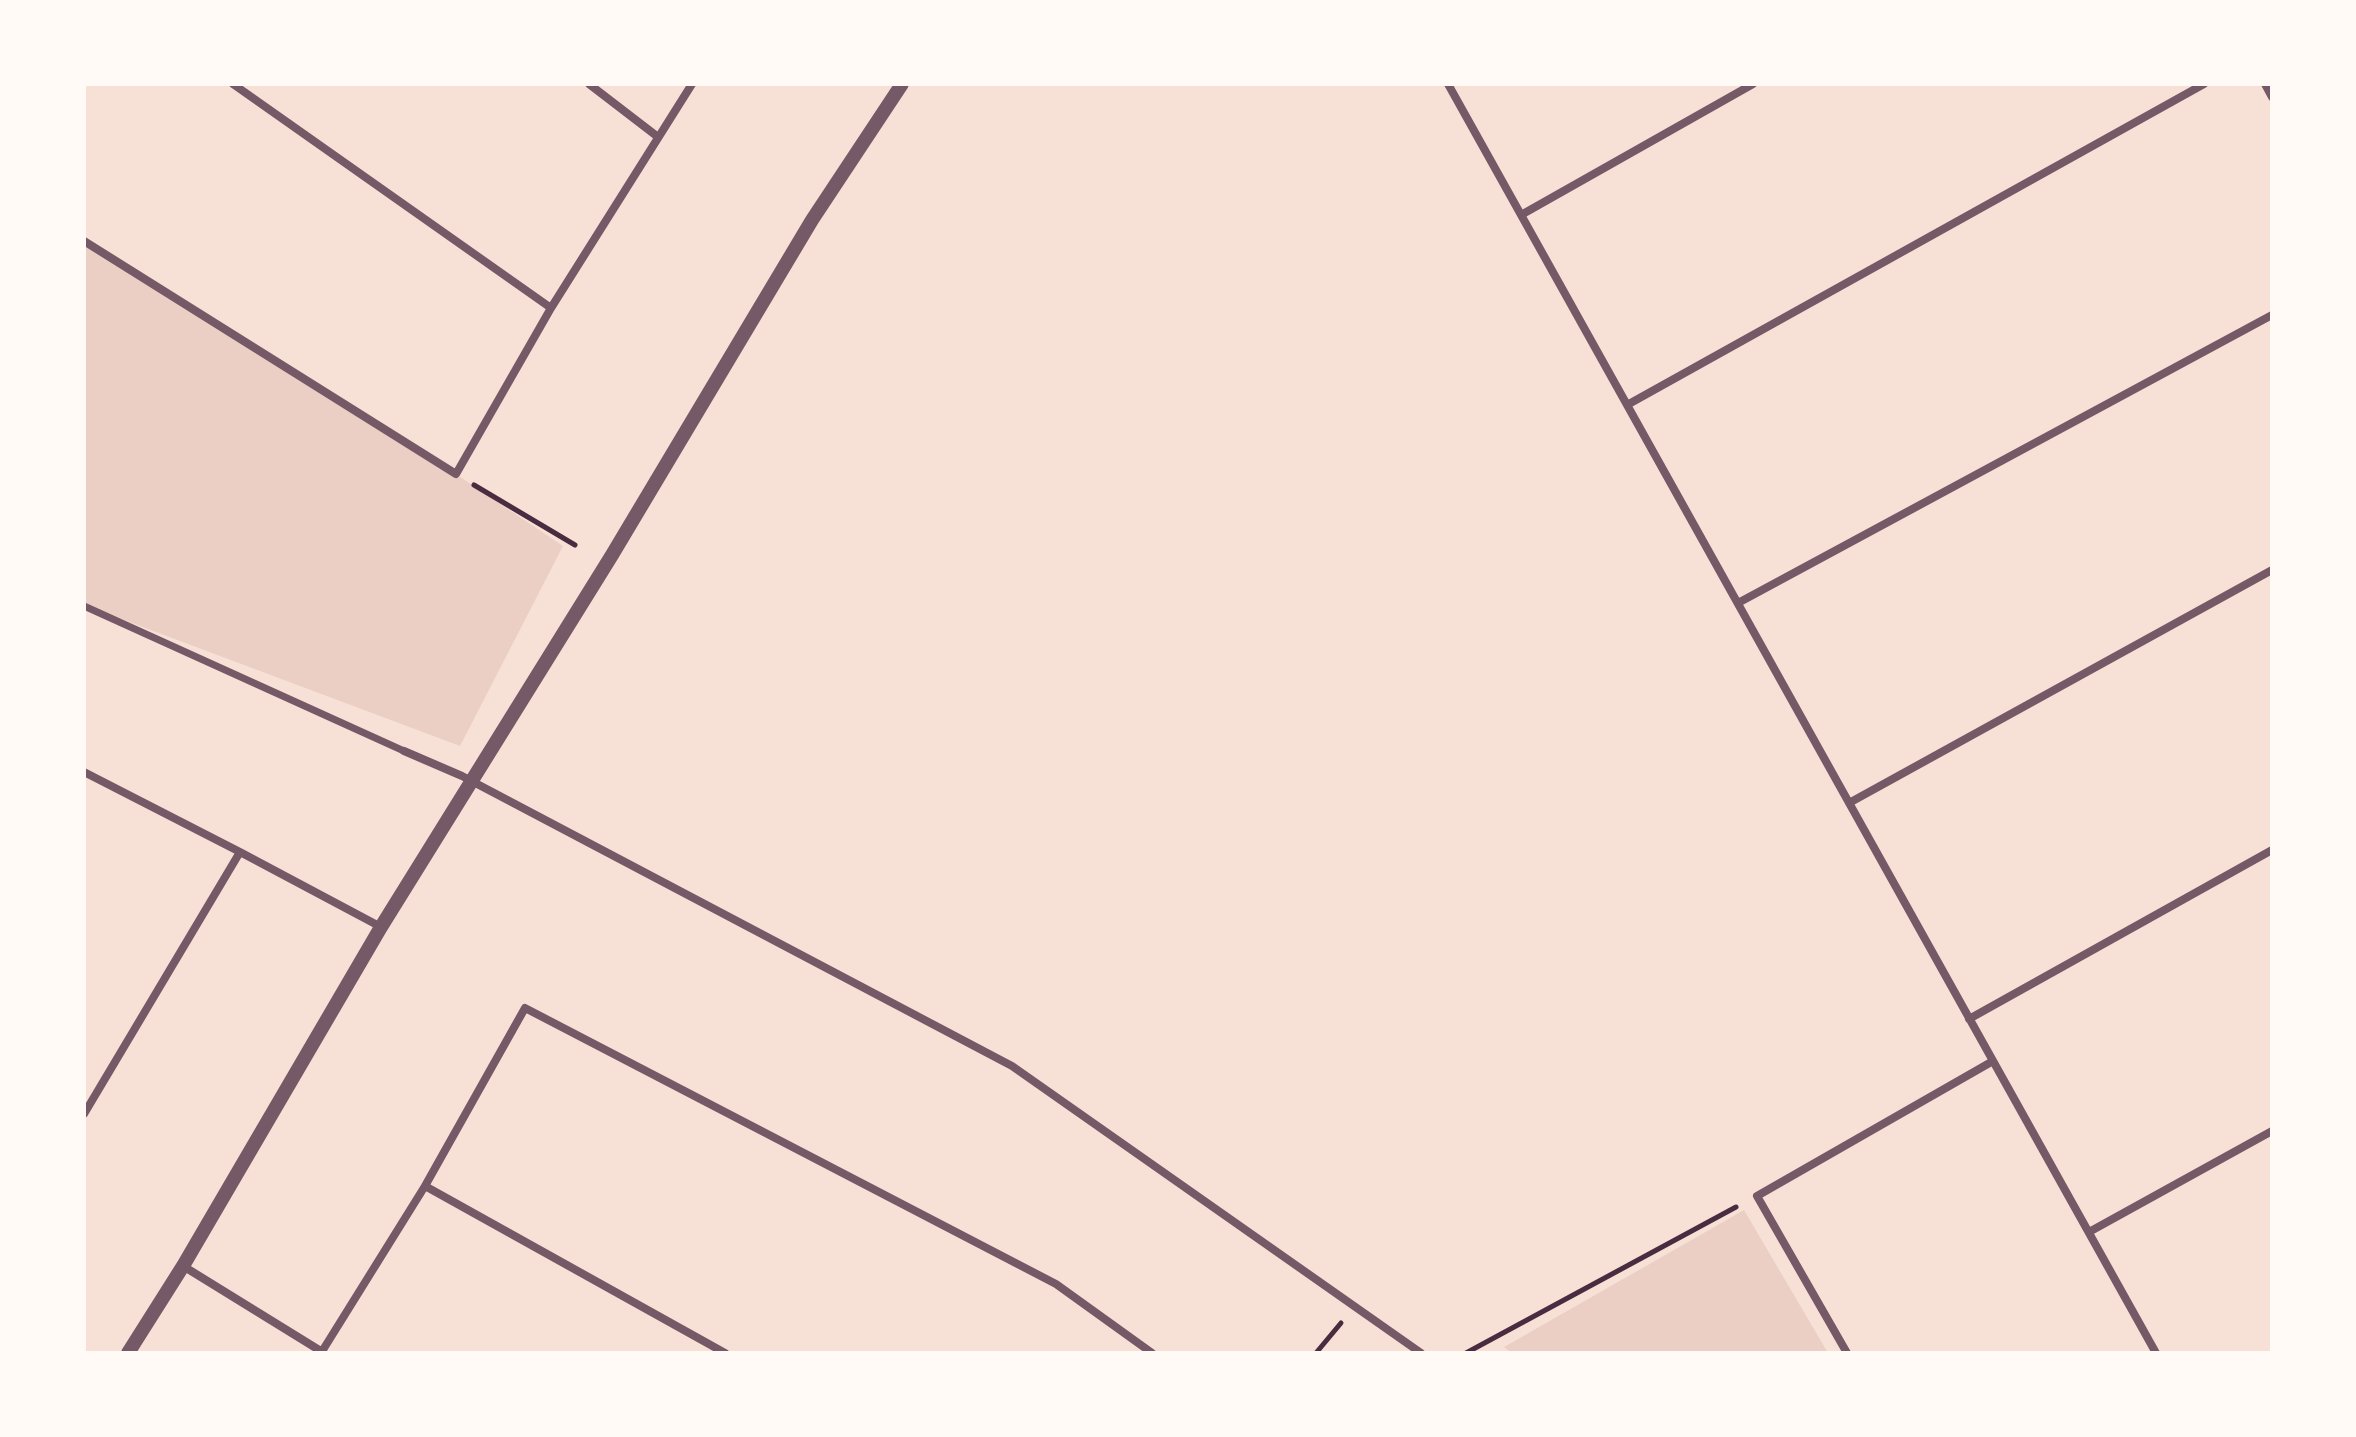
<!DOCTYPE html>
<html>
<head>
<meta charset="utf-8">
<style>
	body { margin:0 }
	#map { position:relative; width:2356px; height:1437px; overflow:hidden; background:#f7e1d7; font-family:"Noto Sans",sans-serif }
	canvas { display:block }
	.frame { position:absolute; inset:0; border:86px solid #fffaf5; pointer-events:none }
</style>
</head>
<body>
<div id="map">
<canvas width="2356" height="1437"></canvas>
<div class="frame"></div>
</div>
<script>
const ctx = document.querySelector('canvas').getContext('2d');
ctx.lineJoin = 'round';
function paint(path, color) {
  ctx.fillStyle = color;
  ctx.fill(path, 'evenodd');
}
function shape(rows) {
  const path = new Path2D();
  for (const r of rows) {
    path.moveTo(r[0], r[1]);
    for (let i = 2; i < r.length; i += 2) path.lineTo(r[i], r[i + 1]);
  }
  return path;
}
function stroke(path, color, width, dash) {
  ctx.strokeStyle = color;
  ctx.lineWidth = width;
  ctx.lineCap = dash ? 'butt' : 'round';
  ctx.setLineDash(dash || []);
  ctx.stroke(path);
}
const green = shape([
	[84,241,456,474,563,546,460,746,84,605],
	[1744,1210,1828,1353,1512,1353,1504,1347]
]);
const path = shape([
	[474,485,575,545],
	[1316,1353,1341,1323],
	[1466,1353,1736,1207]
]);
const pedestrian = shape([
	[84,606,404,751]
]);
const minor = shape([
	[233,84,551,308],
	[589,84,658,137],
	[1448,84,2156,1353],
	[2265,84,2272,97],
	[1521,215,1753,84],
	[84,241,456,474,551,308,692,84],
	[1627,405,2204,84],
	[1738,603,2272,315],
	[404,751,462,776,1012,1066,1421,1353],
	[84,772,240,852],
	[1849,803,2272,570],
	[1969,1019,2272,850],
	[84,1114,240,852,381,927],
	[425,1186,725,1353],
	[2089,1232,2272,1131],
	[183,1266,324,1353],
	[321,1353,425,1186,525,1008,1056,1284,1152,1353],
	[1847,1353,1757,1196,1993,1061]
]);
const tertiary = shape([
	[128,1353,183,1266,381,927,612,555,812,220,902,84]
]);
paint(green, '#ebcfc5');
stroke(path, '#4a2c40', 5);
stroke(pedestrian, '#755966', 7);
stroke(minor, '#755966', 8);
stroke(tertiary, '#755966', 14);
</script>
</body>
</html>
